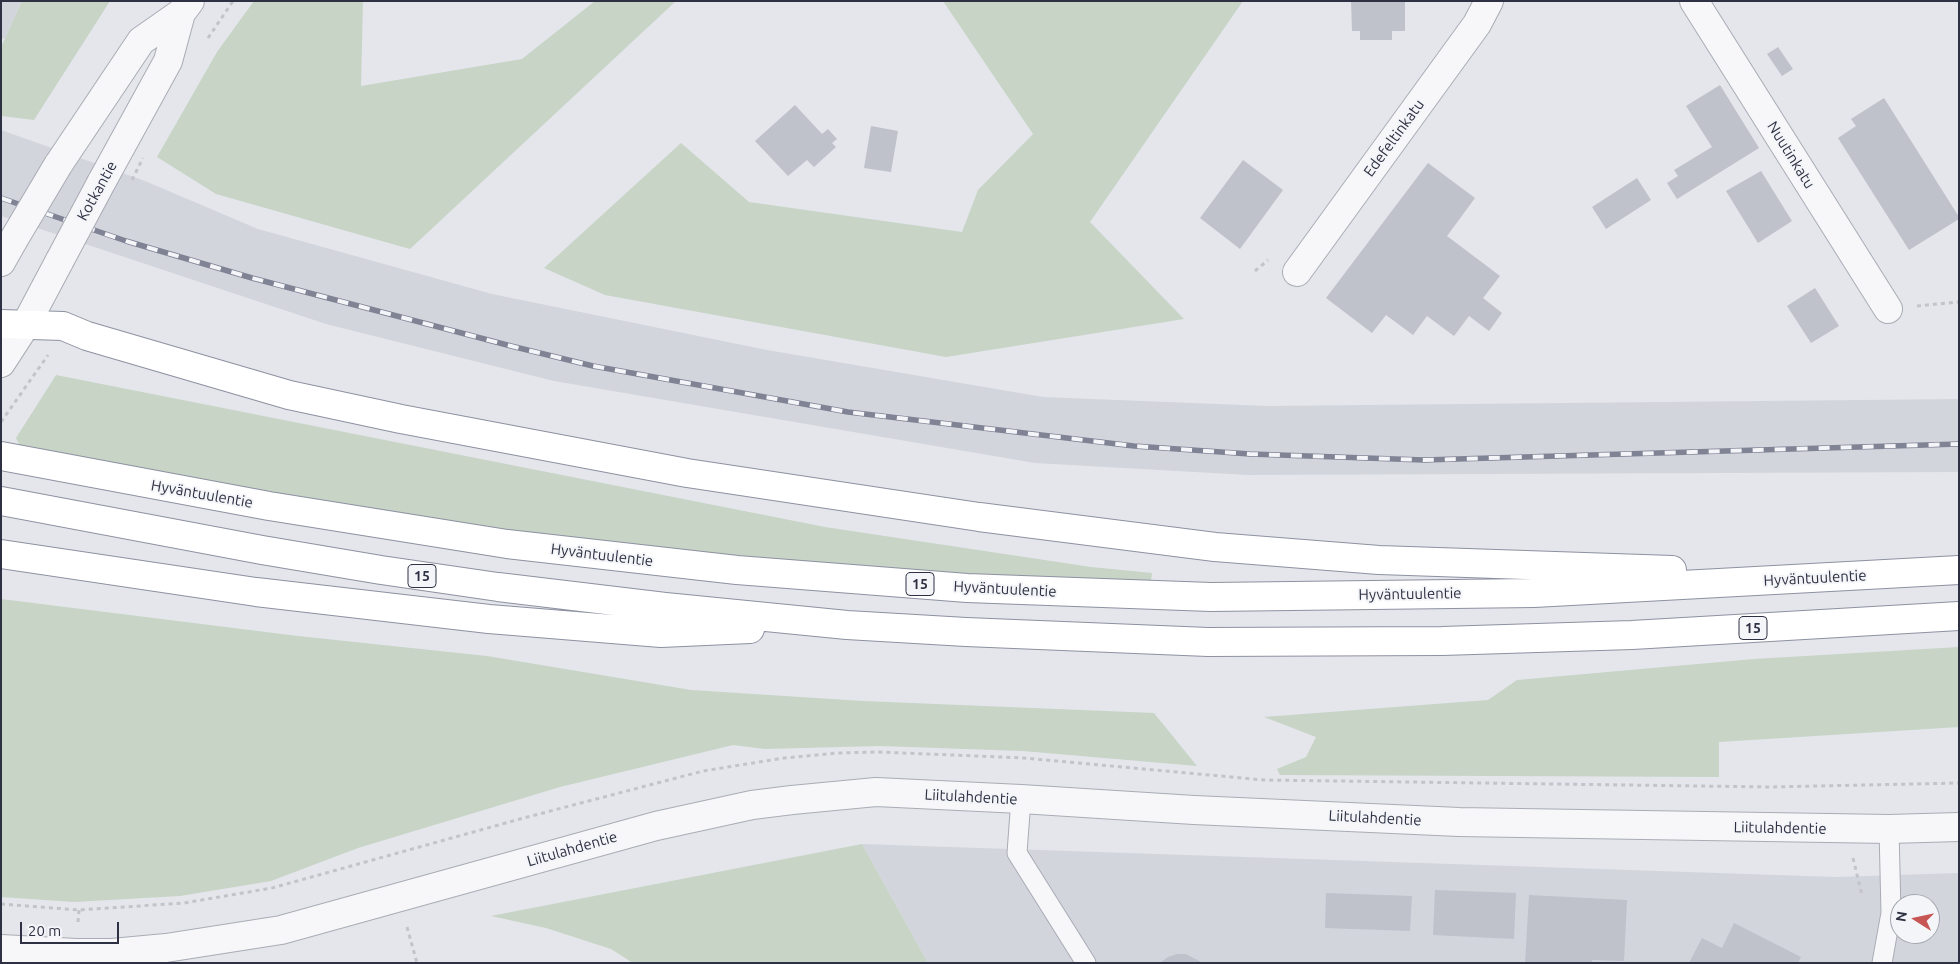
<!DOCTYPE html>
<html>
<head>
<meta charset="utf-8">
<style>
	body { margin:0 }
	#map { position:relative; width:1960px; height:964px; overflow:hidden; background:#e4e6eb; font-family:Ubuntu,sans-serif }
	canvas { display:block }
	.frame { position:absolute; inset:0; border:2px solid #2d3143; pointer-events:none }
	.north { position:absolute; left:1890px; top:894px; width:50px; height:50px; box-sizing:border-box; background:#f4f5f8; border:1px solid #a4a7b0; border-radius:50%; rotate:280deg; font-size:14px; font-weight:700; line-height:20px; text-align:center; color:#2d3143 }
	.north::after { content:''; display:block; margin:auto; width:18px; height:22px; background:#c65554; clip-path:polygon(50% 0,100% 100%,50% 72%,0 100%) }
	.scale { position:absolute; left:20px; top:922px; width:99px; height:22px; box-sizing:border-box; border:2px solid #2d3143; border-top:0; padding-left:6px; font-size:15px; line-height:18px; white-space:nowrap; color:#2d3143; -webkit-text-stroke:4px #f4f5f8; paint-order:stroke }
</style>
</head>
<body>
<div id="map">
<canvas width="1960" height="964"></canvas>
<div class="frame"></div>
<div class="north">N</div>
<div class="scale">20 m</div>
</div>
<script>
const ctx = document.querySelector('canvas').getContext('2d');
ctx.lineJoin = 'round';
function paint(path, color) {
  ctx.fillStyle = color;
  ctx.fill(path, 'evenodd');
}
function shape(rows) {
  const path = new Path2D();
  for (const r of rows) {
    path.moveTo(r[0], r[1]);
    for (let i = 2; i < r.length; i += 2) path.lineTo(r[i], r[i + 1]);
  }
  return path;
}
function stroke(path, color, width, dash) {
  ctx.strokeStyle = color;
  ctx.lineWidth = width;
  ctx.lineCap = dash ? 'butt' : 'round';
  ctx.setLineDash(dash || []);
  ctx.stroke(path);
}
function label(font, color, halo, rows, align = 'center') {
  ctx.font = font + ' Ubuntu,sans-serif';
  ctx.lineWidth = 4;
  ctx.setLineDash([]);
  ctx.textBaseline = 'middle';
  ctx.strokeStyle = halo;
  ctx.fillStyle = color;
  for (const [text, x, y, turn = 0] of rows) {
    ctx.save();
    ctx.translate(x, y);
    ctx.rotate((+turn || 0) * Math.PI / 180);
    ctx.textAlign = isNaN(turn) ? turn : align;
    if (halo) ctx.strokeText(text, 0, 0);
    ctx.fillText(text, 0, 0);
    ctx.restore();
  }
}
const built = shape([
	[1,1,22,1,5,38,1,39],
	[1,130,145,181,258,229,492,294,767,350,1043,397,1267,406,1959,399,1959,472,1248,475,1035,463,554,381,326,324,1,216],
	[862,844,1836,877,1959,873,1959,963,928,963],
	[1900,904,1930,904,1930,934,1900,934]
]);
const green = shape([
	[22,1,110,1,34,120,1,116,1,47],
	[254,1,363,1,361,86,522,59,595,1,676,1,410,249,216,194,157,157,217,52],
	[943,1,1243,1,1090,222,1184,319,946,357,605,295,544,268,681,143,749,202,962,232,978,190,1033,134],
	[56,375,825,527,1091,567,1152,573,1151,581,937,574,605,543,369,513,20,446,16,438],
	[1,599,298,636,487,656,691,690,863,701,1154,713,1197,766,1023,751,880,746,765,749,733,745,560,787,358,848,271,881,180,896,74,902,1,897],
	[1959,647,1959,727,1719,742,1719,777,1280,775,1277,769,1306,757,1316,737,1264,717,1488,700,1517,680,1754,659],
	[862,844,928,963,633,963,611,949,546,928,491,916]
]);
const building = shape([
	[1351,1,1405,1,1405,31,1392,31,1392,40,1360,40,1360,31,1352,31],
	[1778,47,1793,69,1782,76,1767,54],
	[1720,85,1759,148,1677,199,1667,183,1678,176,1674,170,1712,147,1686,106],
	[1884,98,1959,217,1959,219,1909,250,1838,138,1856,126,1851,119],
	[795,105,822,134,828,129,837,139,832,143,836,147,814,167,807,160,788,176,755,141],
	[871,126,898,131,891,172,864,168],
	[1243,160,1283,190,1240,249,1200,218],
	[1428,163,1475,198,1447,236,1500,276,1483,298,1502,313,1489,331,1469,316,1454,336,1427,316,1413,335,1386,315,1372,333,1326,298],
	[1761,171,1792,221,1758,243,1726,191],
	[1637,178,1651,200,1606,229,1592,207],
	[1815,288,1839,326,1811,343,1787,306],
	[1435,890,1516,893,1514,939,1433,935],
	[1326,893,1412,896,1410,931,1325,928],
	[1529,895,1627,900,1624,961,1592,960,1592,963,1525,963],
	[1734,923,1801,957,1798,963,1689,963,1702,938,1722,948],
	[1177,954,1186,954,1203,963,1160,963,1168,957]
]);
const path = shape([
	[208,38,233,1],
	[1255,271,1268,260],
	[1917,306,1959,302],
	[1,422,48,355],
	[1853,858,1862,895],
	[1,904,79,910,184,903,272,888,520,819,703,771,784,758,838,753,879,752,1024,758,1264,780,1771,787,1959,783],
	[78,922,79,910],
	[407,927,417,963]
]);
const service = shape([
	[1021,799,1017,853,1086,963],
	[1882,963,1891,913,1889,829]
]);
const minor = shape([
	[1694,1,1888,309],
	[1297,272,1477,24,1489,1],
	[1,949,76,953,112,953,166,948,281,930,656,826,752,805,792,800,876,792,1021,799,1194,810,1459,822,1889,829,1959,827]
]);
const tertiary = shape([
	[58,165,141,41,181,13,190,1],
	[101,183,168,61,181,13],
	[1,262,14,239],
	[1,363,25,326,60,260]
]);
const trunk = shape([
	[1,324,63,326,87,336,289,395,401,419,687,473,979,517,1215,547,1379,560,1672,570],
	[1,456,269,506,507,544,737,570,967,588,1211,597,1534,593,1959,570],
	[1,501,262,550,381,570,498,587,665,607,847,625,966,632,1208,642,1442,641,1632,635,1959,616],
	[1,554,256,592,489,619,661,633,750,629]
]);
const rail = shape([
	[1,198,126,241,252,278,511,346,593,366,848,412,1134,446,1250,454,1424,460,1959,444]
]);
const pathBridge = shape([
	[132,180,143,158]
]);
const tertiaryBridge = shape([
	[14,239,58,165],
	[60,260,101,183]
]);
const shields = [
	[422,576,28],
	[920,584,28],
	[1753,628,28]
];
const shieldNames = [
	["15",422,576],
	["15",920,584],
	["15",1753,628]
];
const streetNames = [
	["Edefeltinkatu",1394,138,-54],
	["Nuutinkatu",1791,155,58],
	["Kotkantie",97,191,-61],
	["Hyväntuulentie",202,494,10],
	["Hyväntuulentie",602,555,7],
	["Hyväntuulentie",1815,578,-3],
	["Hyväntuulentie",1005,589,3],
	["Hyväntuulentie",1410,594,-1],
	["Liitulahdentie",971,797,3],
	["Liitulahdentie",1375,818,3],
	["Liitulahdentie",1780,828,1],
	["Liitulahdentie",572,849,-16]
];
paint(built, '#d3d5dd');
paint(green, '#c7d4c6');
paint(building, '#bfc1cb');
stroke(service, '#a9acb5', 21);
stroke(minor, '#a9acb5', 30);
stroke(tertiary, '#a9acb5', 30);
stroke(trunk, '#8d91a1', 30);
stroke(path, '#c2c4ca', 3, [4, 4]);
stroke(service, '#f7f7f9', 19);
stroke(minor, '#f7f7f9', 28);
stroke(tertiary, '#f7f7f9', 28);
stroke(trunk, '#fff', 28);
stroke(rail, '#7f8394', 5.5);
stroke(rail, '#f4f5f8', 4, [11]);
stroke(tertiaryBridge, '#a9acb5', 30, []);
stroke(pathBridge, '#c2c4ca', 3, [4, 4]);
stroke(tertiaryBridge, '#f7f7f9', 28);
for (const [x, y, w] of shields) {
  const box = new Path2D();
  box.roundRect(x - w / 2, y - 11.5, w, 23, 4);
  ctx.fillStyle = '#f4f5f8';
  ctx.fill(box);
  stroke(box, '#2d3143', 1);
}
label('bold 14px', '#2d3143', null, shieldNames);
label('15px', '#2d3143', '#f4f5f8', streetNames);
</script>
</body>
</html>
